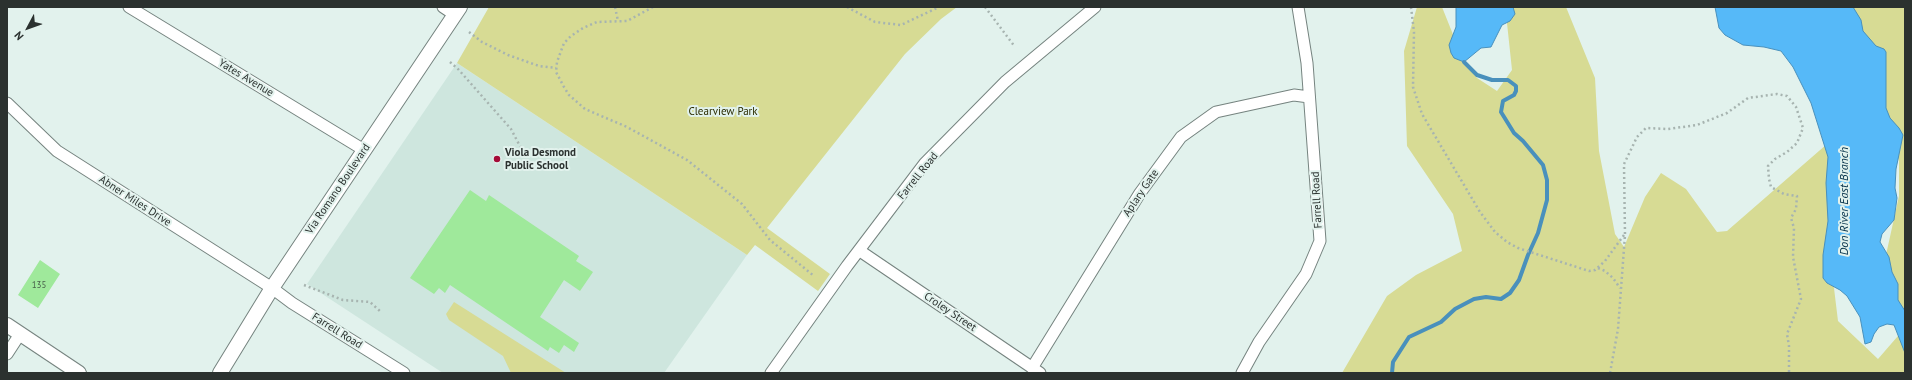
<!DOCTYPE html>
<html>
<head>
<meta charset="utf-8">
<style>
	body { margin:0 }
	#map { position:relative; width:1912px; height:380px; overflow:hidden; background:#e2f2ed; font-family:"PT Sans",sans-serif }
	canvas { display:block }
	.frame { position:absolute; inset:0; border:8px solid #2b312f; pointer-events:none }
	.north { position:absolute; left:8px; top:8px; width:40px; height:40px; -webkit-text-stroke:3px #e2f2ed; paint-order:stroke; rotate:229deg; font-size:11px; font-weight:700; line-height:16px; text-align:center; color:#2b312f }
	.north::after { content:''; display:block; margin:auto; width:14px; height:18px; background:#2b312f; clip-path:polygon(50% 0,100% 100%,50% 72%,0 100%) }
</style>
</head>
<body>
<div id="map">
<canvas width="1912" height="380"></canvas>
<div class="frame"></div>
<div class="north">N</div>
</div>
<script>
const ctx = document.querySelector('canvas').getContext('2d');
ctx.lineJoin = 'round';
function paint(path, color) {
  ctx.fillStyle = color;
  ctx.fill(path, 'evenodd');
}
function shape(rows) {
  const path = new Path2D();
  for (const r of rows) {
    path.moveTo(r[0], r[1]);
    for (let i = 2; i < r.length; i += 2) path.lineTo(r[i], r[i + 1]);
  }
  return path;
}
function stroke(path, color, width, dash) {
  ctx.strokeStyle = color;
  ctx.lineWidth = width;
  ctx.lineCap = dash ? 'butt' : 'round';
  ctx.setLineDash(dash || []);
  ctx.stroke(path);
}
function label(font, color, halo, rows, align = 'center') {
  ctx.font = font + ' "PT Sans",sans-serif';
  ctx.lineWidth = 4;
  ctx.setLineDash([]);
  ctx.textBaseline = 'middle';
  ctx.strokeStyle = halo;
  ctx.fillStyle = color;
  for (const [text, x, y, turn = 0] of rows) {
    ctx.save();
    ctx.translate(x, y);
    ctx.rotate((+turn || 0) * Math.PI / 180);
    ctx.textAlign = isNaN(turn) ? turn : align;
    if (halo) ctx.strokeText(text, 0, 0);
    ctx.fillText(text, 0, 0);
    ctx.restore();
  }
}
const built = shape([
	[457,63,747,255,664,373,443,373,307,284]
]);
const green = shape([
	[489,7,957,7,941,19,905,54,767,228,830,274,818,291,755,245,747,255,457,63],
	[1417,7,1442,7,1462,57,1477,78,1497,91,1512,70,1507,23,1509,7,1566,7,1595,78,1599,151,1615,234,1624,247,1645,197,1661,173,1686,189,1717,232,1727,231,1827,144,1834,209,1829,247,1838,321,1878,359,1904,329,1882,273,1899,196,1899,161,1887,115,1845,7,1905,7,1905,373,1342,373,1387,296,1416,275,1462,251,1453,214,1407,146,1404,51],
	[454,302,566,373,511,373,503,356,449,320,446,314]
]);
const water = shape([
	[1456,7,1513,7,1515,14,1510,21,1502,25,1491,47,1481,48,1464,62,1454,58,1451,53,1449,45,1456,27,1456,7],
	[1715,7,1853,7,1861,20,1863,31,1876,46,1884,49,1886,52,1886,108,1890,118,1899,128,1903,135,1896,169,1895,188,1897,198,1894,220,1882,234,1880,242,1889,257,1892,272,1898,284,1898,300,1905,311,1905,353,1894,325,1887,324,1879,327,1874,334,1871,342,1865,344,1860,317,1847,296,1840,290,1827,283,1823,278,1823,255,1828,221,1826,183,1828,157,1811,103,1793,67,1781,51,1764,47,1743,45,1725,35,1719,28,1715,7]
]);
const stream = shape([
	[1392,373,1393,362,1409,337,1441,322,1455,309,1474,299,1486,297,1501,299,1510,293,1519,280,1528,255,1538,233,1547,200,1547,180,1543,165,1523,141,1514,133,1501,112,1503,101,1514,95,1516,91,1516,86,1508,80,1492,80,1477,75,1464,62]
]);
const building = shape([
	[470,190,486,201,489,195,579,256,576,261,593,272,580,291,564,280,540,317,579,343,574,352,564,345,559,353,550,347,548,351,450,285,445,293,439,288,434,294,410,278],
	[40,260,60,274,38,308,18,295]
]);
const path = shape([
	[615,7,618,21],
	[653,7,627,21,597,22,583,28,571,36,564,43,557,62,556,72,564,87,569,95,585,109,627,127,687,160,742,204,770,240,814,276],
	[847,7,875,22,901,25,939,7],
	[985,7,1015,47],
	[1411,7,1414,32,1413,87,1422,114,1480,212,1495,232,1507,242,1518,248,1589,271,1595,270,1605,261,1624,235],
	[469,32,482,42,508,55,539,66,556,68],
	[450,62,458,69,511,129,523,152],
	[1598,268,1605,271,1613,278,1620,288],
	[304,285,343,300,370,302,381,312],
	[1610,373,1618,329,1625,235,1624,164,1637,137,1646,128,1668,129,1697,125,1727,113,1748,98,1777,94,1787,96,1796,107,1803,128,1797,143,1787,152,1775,159,1768,166,1769,179,1771,187,1784,194,1797,196,1796,209,1791,218,1794,228,1793,257,1801,299,1787,334,1789,346,1789,373]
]);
const minor = shape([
	[129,7,364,150],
	[443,7,455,15],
	[7,103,57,151,272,288,292,303,404,373],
	[860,251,1040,373],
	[7,354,20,334],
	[1032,368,1140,193,1181,137,1216,112,1294,95,1309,97],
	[771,373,847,266,925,163,1005,82,1095,7],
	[1242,373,1259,342,1306,274,1320,241,1307,63,1298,7]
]);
const tertiary = shape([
	[7,325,79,373],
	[220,373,272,288,460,7]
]);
const markers = [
	[497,159,4,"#a50b37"]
];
const numberNames = [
	["135",39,285]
];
const streetNames = [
	["Yates Avenue",246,78,31],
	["Farrell Road",918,176,-51],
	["Via Romano Boulevard",338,189,-56],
	["Aplary Gate",1141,193,-56],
	["Farrell Road",1317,200,-93],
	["Abner Miles Drive",135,201,33],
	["Croley Street",950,312,34],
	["Farrell Road",337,331,32]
];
const parkNames = [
	["Clearview Park",723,112]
];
const poiNames = [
	["Viola Desmond",505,153],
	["Public School",505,166]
];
const waterNames = [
	["Don River East Branch",1845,201,-90]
];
paint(built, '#cee6de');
paint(green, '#d7db94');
paint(water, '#56b9f8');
stroke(water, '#4990bc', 1);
stroke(stream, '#4990bc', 4);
paint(building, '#9fe99b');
stroke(minor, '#75837f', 13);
stroke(tertiary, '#75837f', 16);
stroke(path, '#a7b4b0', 2.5, [2, 3]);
stroke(minor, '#fff', 11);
stroke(tertiary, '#fff', 14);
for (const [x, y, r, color] of markers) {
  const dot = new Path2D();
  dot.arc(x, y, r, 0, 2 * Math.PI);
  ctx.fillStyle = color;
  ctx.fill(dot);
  stroke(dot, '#e2f2ed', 1.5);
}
label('9px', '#485f4a', null, numberNames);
label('11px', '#2b312f', '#e2f2ed', streetNames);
label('11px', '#2b2c00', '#e2f2ed', parkNames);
label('bold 11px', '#2b312f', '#e2f2ed', poiNames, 'left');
label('italic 12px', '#012e47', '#e2f2ed', waterNames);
</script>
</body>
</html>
